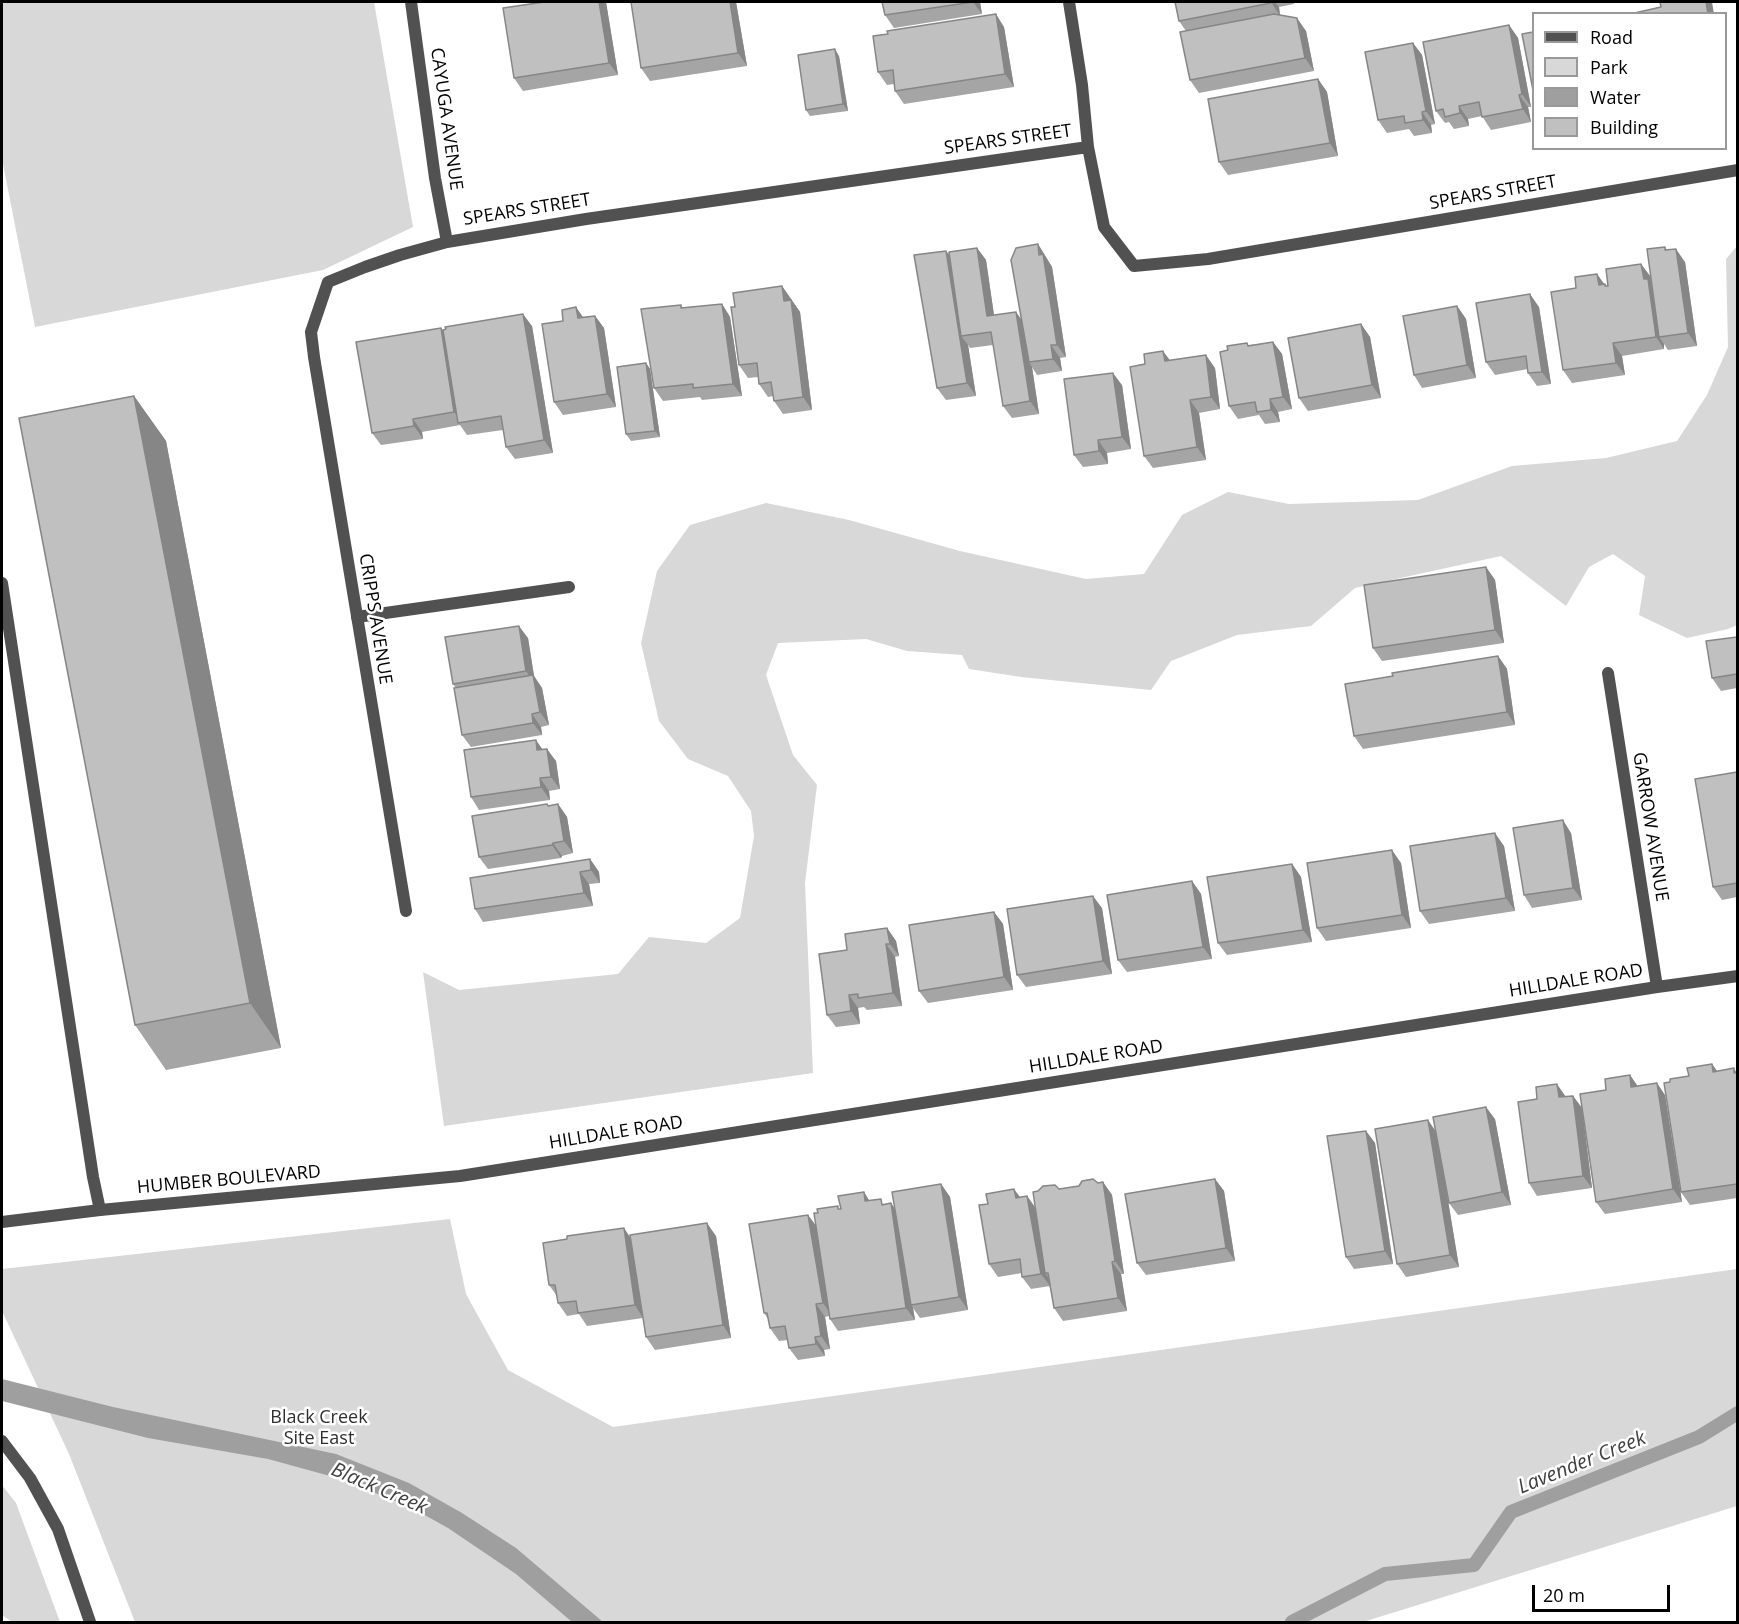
<!DOCTYPE html>
<html>
<head>
<meta charset="utf-8">
<style>
	body { margin:0 }
	#map { position:relative; width:1739px; height:1624px; overflow:hidden; background:#fff; font-family:"Open Sans",sans-serif }
	canvas { display:block }
	.frame { position:absolute; inset:0; border:3px solid #000; pointer-events:none }
	.legend { position:absolute; left:1532px; top:12px; width:195px; height:138px; box-sizing:border-box; background:#fff; border:2px solid #999; margin:0; padding:8px 10px; list-style:none; font-size:18px; color:#000 }
	.legend li { display:flex; align-items:center; gap:12px; height:30px }
	.legend b { width:30px; border:2px solid #999 }
	.scale { position:absolute; left:1532px; top:1585px; width:138px; height:27px; box-sizing:border-box; border:3px solid #000; border-top:0; padding-left:8px; font-size:18px; line-height:21px; white-space:nowrap; color:#000; -webkit-text-stroke:4px #fff; paint-order:stroke }
</style>
</head>
<body>
<div id="map">
<canvas width="1739" height="1624"></canvas>
<div class="frame"></div>
<ul class="legend">
<li><b style="height:8px;background:#515151"></b>Road</li>
<li><b style="height:16px;background:#d8d8d8"></b>Park</li>
<li><b style="height:16px;background:#9f9f9f"></b>Water</li>
<li><b style="height:16px;background:#c0c0c0"></b>Building</li>
</ul>
<div class="scale">20 m</div>
</div>
<script>
const ctx = document.querySelector('canvas').getContext('2d');
ctx.lineJoin = 'round';
function paint(path, color) {
  ctx.fillStyle = color;
  ctx.fill(path, 'evenodd');
}
function shape(rows) {
  const path = new Path2D();
  for (const r of rows) {
    path.moveTo(r[0], r[1]);
    for (let i = 2; i < r.length; i += 2) path.lineTo(r[i], r[i + 1]);
  }
  return path;
}
function stroke(path, color, width, dash) {
  ctx.strokeStyle = color;
  ctx.lineWidth = width;
  ctx.lineCap = dash ? 'butt' : 'round';
  ctx.setLineDash(dash || []);
  ctx.stroke(path);
}
function label(font, color, halo, rows, align = 'center') {
  ctx.font = font + ' "Open Sans",sans-serif';
  ctx.lineWidth = 5;
  ctx.setLineDash([]);
  ctx.textBaseline = 'middle';
  ctx.strokeStyle = halo;
  ctx.fillStyle = color;
  for (const [text, x, y, turn = 0] of rows) {
    ctx.save();
    ctx.translate(x, y);
    ctx.rotate((+turn || 0) * Math.PI / 180);
    ctx.textAlign = isNaN(turn) ? turn : align;
    if (halo) ctx.strokeText(text, 0, 0);
    ctx.fillText(text, 0, 0);
    ctx.restore();
  }
}
const green = shape([
	[2,2,374,2,413,227,323,270,35,327,2,159],
	[1737,246,1737,625,1728,629,1687,638,1639,615,1645,576,1613,554,1589,567,1566,606,1501,556,1355,588,1311,626,1237,635,1171,661,1151,690,1021,677,969,669,962,655,907,651,866,639,778,643,766,675,793,755,817,785,805,883,813,1073,444,1126,423,972,459,990,618,974,649,937,706,943,740,918,754,836,751,811,728,776,688,759,659,721,641,643,657,571,690,525,766,503,849,520,960,551,1086,579,1144,574,1182,515,1228,492,1289,504,1418,500,1512,466,1606,458,1677,441,1707,395,1728,347,1726,259],
	[450,1219,466,1294,508,1370,613,1427,1737,1269,1737,1506,1363,1622,135,1622,69,1454,2,1311,2,1269],
	[2,1485,16,1503,60,1622,12,1622,2,1615]
]);
const water = shape([
	[2,1379,113,1407,336,1454,409,1483,462,1513,516,1548,603,1622,572,1622,516,1574,448,1528,412,1508,341,1479,268,1459,148,1438,2,1401]
]);
const stream = shape([
	[1292,1622,1385,1574,1474,1565,1511,1512,1699,1437,1738,1413]
]);
const service = shape([
	[2,583,93,1177,100,1210],
	[357,617,569,587]
]);
const minor = shape([
	[411,2,435,178,447,242],
	[1069,2,1082,85,1088,147,1104,227,1134,266,1208,259,1738,170],
	[1608,673,1657,987],
	[406,911,314,357,311,332,328,282,365,267,400,255,447,242,586,219,1088,147],
	[2,1222,100,1210,460,1176,1657,987,1738,976],
	[2,1441,30,1478,58,1529,90,1622]
]);
const wall = shape([
	[544,2,606,2,618,75,523,91,514,78],
	[631,2,736,2,747,66,650,81,641,68],
	[882,2,980,2,982,14,894,28,885,15],
	[1175,2,1294,2,1294,4,1279,7,1280,15,1306,31,1314,71,1199,93,1190,80,1186,31,1179,21],
	[1509,25,1518,38,1531,107,1528,107,1531,122,1491,130,1482,116,1468,119,1469,126,1454,129,1449,122,1445,123,1436,111],
	[1004,27,1014,87,904,104,895,91,894,84,887,85,878,72],
	[1413,43,1422,55,1435,124,1431,125,1432,133,1414,136,1409,129,1387,133,1378,120],
	[839,56,848,111,810,116,806,110],
	[1318,79,1327,92,1338,156,1228,175,1219,162],
	[1038,244,1052,267,1066,357,1060,358,1062,371,1037,375,1032,367,1039,414,1012,418,1003,406,993,345,970,348,968,345,976,396,946,400,937,388,946,251,949,254,977,248,986,260,994,315,1016,312,1021,319],
	[1665,247,1667,250,1685,262,1697,346,1668,350,1664,344,1664,349,1622,356,1625,375,1572,383,1563,370,1604,284,1606,286,1608,286,1641,264,1650,276],
	[782,286,800,312,812,410,783,414,774,401,773,396,768,397,759,384,758,377,748,378,739,365,735,307],
	[722,304,730,317,742,396,702,400,700,397,663,401,654,388,681,305,683,308],
	[1457,306,1466,319,1476,378,1422,388,1414,375],
	[1539,307,1551,384,1537,386,1528,373,1528,369,1495,375,1486,362],
	[595,316,604,328,616,407,563,415,554,402,583,317],
	[1361,324,1370,337,1381,398,1308,411,1299,398],
	[532,326,553,453,515,459,506,447,503,430,467,435,460,425,422,432,423,439,381,445,372,433,441,328,444,332],
	[1273,342,1282,354,1292,409,1278,412,1280,422,1265,424,1259,415,1238,419,1229,406,1249,345],
	[1170,360,1215,368,1220,409,1199,413,1206,460,1153,468,1144,456],
	[646,363,650,369,660,437,631,441,626,434],
	[1122,385,1131,449,1107,453,1108,464,1083,467,1074,455],
	[134,396,166,441,281,1048,166,1070,135,1025],
	[1486,567,1495,580,1504,643,1382,661,1373,648],
	[1737,637,1737,688,1721,691,1712,678],
	[528,638,534,676,542,688,549,725,541,727,542,735,471,747,462,735,456,688,453,684],
	[1498,656,1507,669,1515,725,1363,749,1354,736,1393,676],
	[542,749,556,761,560,789,549,791,550,800,479,810,471,797],
	[1737,772,1737,897,1722,900,1713,887],
	[547,804,549,806,558,804,567,817,573,853,562,856,561,858,488,869,479,857],
	[1571,833,1582,900,1532,908,1524,895],
	[1504,846,1515,911,1429,924,1420,911],
	[590,859,599,872,600,883,589,884,593,906,483,922,475,909],
	[1401,863,1411,928,1326,941,1317,928],
	[1292,864,1301,877,1312,942,1227,955,1218,943],
	[1192,881,1201,894,1212,959,1127,972,1118,960],
	[1102,908,1112,974,1026,987,1017,975],
	[994,912,1003,924,1013,990,928,1003,919,991],
	[887,928,896,941,899,956,895,957,902,1006,867,1010,864,1007,858,1008,860,1024,836,1027,827,1015],
	[1712,1064,1717,1071,1734,1068,1737,1073,1737,1198,1690,1205,1681,1192,1689,1076],
	[1630,1075,1637,1086,1665,1095,1682,1202,1605,1214,1596,1202,1606,1090],
	[1566,1096,1573,1096,1582,1108,1592,1188,1537,1196,1529,1183],
	[1495,1119,1511,1205,1458,1215,1449,1203,1442,1167,1459,1267,1406,1277,1397,1264,1436,1131],
	[1366,1131,1375,1143,1393,1264,1354,1269,1346,1257],
	[1215,1179,1224,1191,1235,1261,1146,1275,1137,1263],
	[1103,1182,1112,1195,1124,1274,1121,1274,1127,1311,1063,1321,1054,1308,1048,1277,1050,1286,1031,1289,1022,1277,1022,1273,998,1277,989,1264,1021,1197,1027,1196,1035,1207,1059,1189],
	[941,1184,950,1197,968,1310,920,1318,913,1308,915,1320,838,1331,830,1319,829,1316,825,1317,830,1349,824,1350,825,1356,798,1360,789,1348,788,1340,779,1341,770,1328,769,1320,764,1313,808,1215,816,1226,864,1192,869,1201,885,1204,891,1203,896,1210],
	[716,1236,731,1338,655,1350,646,1337,643,1318,587,1326,579,1314,567,1316,558,1303,557,1296,549,1285,631,1238]
]);
const shadedWall = shape([
	[599,2,606,2,618,75,609,63],
	[730,2,736,2,747,66,738,53],
	[973,2,980,2,982,14],
	[1271,2,1275,2,1279,7,1280,16],
	[1706,2,1712,2,1714,14,1708,14],
	[996,14,1004,27,1014,87,1005,74],
	[1297,18,1306,31,1314,71,1305,58],
	[1509,25,1518,38,1531,107,1522,94],
	[1413,43,1422,55,1435,124,1426,111],
	[835,49,839,56,848,111,843,104],
	[1318,79,1327,92,1338,156,1330,143],
	[1519,95,1528,107,1531,122,1523,109],
	[1459,106,1468,119,1469,126,1460,113],
	[1422,112,1431,125,1432,133,1423,120],
	[1038,244,1052,267,1066,357,1057,345],
	[977,248,986,260,996,329,987,316],
	[1676,249,1685,262,1697,346,1688,333],
	[946,251,955,263,961,336,968,345,976,396,967,383],
	[1641,264,1650,276,1659,337,1664,344,1664,349,1656,337,1644,279],
	[1597,274,1605,285,1605,284,1614,297,1599,285],
	[782,286,800,312,812,410,803,397,784,301],
	[1530,294,1539,307,1551,384,1542,372],
	[722,304,730,317,742,396,733,384],
	[1457,306,1466,319,1476,378,1467,365],
	[576,307,585,320,578,318],
	[1016,312,1025,325,1029,362,1032,367,1039,414,1030,401],
	[523,314,532,326,553,453,544,440],
	[595,316,604,328,616,407,607,394],
	[1361,324,1370,337,1381,398,1372,385],
	[441,328,449,340,462,422,454,412],
	[1273,342,1282,354,1292,409,1283,397],
	[1613,343,1622,356,1625,375,1616,363],
	[1051,345,1060,358,1062,371,1053,359],
	[1163,351,1172,363,1165,361],
	[1206,355,1215,368,1220,409,1211,397],
	[646,363,650,369,660,437,655,431],
	[1113,373,1122,385,1131,449,1122,437],
	[134,396,166,441,281,1048,250,1003],
	[1270,399,1278,412,1280,422,1271,410],
	[1190,400,1199,413,1206,460,1197,447],
	[413,419,422,432,423,439,414,426],
	[1098,440,1107,453,1108,464,1099,451],
	[1486,567,1495,580,1504,643,1495,630],
	[519,626,528,638,534,676,542,688,549,725,540,712,535,684,526,671],
	[1498,656,1507,669,1515,725,1507,712],
	[532,714,541,727,542,735,533,723],
	[536,740,545,753,537,750],
	[547,749,556,761,560,789,551,777],
	[540,778,549,791,550,800,541,787],
	[558,804,567,817,573,853,564,841],
	[1563,820,1571,833,1582,900,1573,888],
	[1495,833,1504,846,1515,911,1506,898],
	[553,843,562,856,561,858,552,845],
	[1392,850,1401,863,1411,928,1402,915],
	[590,859,599,872,600,883,591,870],
	[1292,864,1301,877,1312,942,1303,930],
	[580,872,589,884,593,906,584,893],
	[1192,881,1201,894,1212,959,1203,947],
	[1093,896,1102,908,1112,974,1103,961],
	[994,912,1003,924,1013,990,1004,977],
	[887,928,896,941,899,956,890,944],
	[886,944,895,957,902,1006,893,993],
	[849,995,858,1008,860,1024,851,1011],
	[1712,1064,1721,1077,1713,1072],
	[1630,1075,1639,1088,1631,1087],
	[1657,1083,1665,1095,1682,1202,1673,1189],
	[1557,1084,1566,1097,1559,1097],
	[1573,1096,1582,1108,1592,1188,1583,1176],
	[1486,1107,1495,1119,1511,1205,1502,1192],
	[1428,1120,1437,1133,1459,1267,1450,1255],
	[1366,1131,1375,1143,1393,1264,1385,1251],
	[1215,1179,1224,1191,1235,1261,1226,1248],
	[1103,1182,1112,1195,1124,1274,1115,1261],
	[941,1184,950,1197,968,1310,959,1297],
	[1014,1189,1023,1201,1016,1198],
	[864,1192,872,1205,865,1201],
	[1027,1196,1036,1209,1045,1273,1048,1277,1050,1286,1041,1274],
	[891,1203,899,1216,911,1305,913,1308,915,1320,906,1308],
	[808,1215,817,1227,832,1316,823,1303],
	[707,1223,716,1236,731,1338,723,1325],
	[624,1228,632,1240,643,1318,635,1305],
	[1112,1262,1121,1274,1127,1311,1118,1298],
	[816,1304,825,1317,830,1349,821,1336],
	[815,1337,824,1350,825,1356,816,1344]
]);
const building = shape([
	[544,2,599,2,609,63,514,78,503,8,544,2],
	[631,2,730,2,738,53,641,68,631,2],
	[882,2,973,2,885,15,882,2],
	[1175,2,1271,2,1271,3,1179,21,1175,2],
	[1660,2,1706,2,1708,14,1630,14,1661,7,1660,2],
	[996,14,1005,74,895,91,893,70,878,72,873,36,888,34,887,31,996,14],
	[1274,14,1297,18,1305,58,1190,80,1180,32,1274,14],
	[1509,25,1522,94,1519,95,1523,109,1482,117,1479,102,1459,106,1460,113,1445,117,1443,109,1436,111,1423,42,1509,25],
	[1533,32,1533,90,1522,34,1533,32],
	[1413,43,1426,111,1422,112,1423,120,1405,123,1404,116,1378,120,1365,52,1413,43],
	[835,49,843,104,806,110,798,55,835,49],
	[1318,79,1330,143,1219,162,1208,99,1318,79],
	[1038,244,1039,255,1043,254,1057,345,1051,345,1053,359,1029,362,1011,260,1016,248,1038,244],
	[1665,247,1665,250,1676,249,1688,333,1659,337,1647,249,1665,247],
	[977,248,987,316,1016,312,1030,401,1003,406,991,332,961,336,949,252,977,248],
	[946,251,967,383,937,388,914,255,946,251],
	[1641,264,1644,279,1648,279,1656,337,1613,343,1616,363,1563,370,1551,292,1576,288,1575,277,1597,274,1599,285,1605,284,1605,286,1608,286,1606,269,1641,264],
	[782,286,784,301,791,300,803,397,774,401,771,382,759,384,757,363,739,365,731,307,735,307,733,293,782,286],
	[1530,294,1542,372,1528,373,1526,356,1486,362,1476,303,1530,294],
	[722,304,733,384,693,388,693,384,654,388,641,309,681,305,681,308,722,304],
	[1457,306,1467,365,1414,375,1403,316,1457,306],
	[576,307,578,318,595,316,607,394,554,402,542,324,563,321,562,310,576,307],
	[523,314,544,440,506,447,501,416,458,423,443,330,446,329,445,327,523,314],
	[1361,324,1372,385,1299,398,1288,338,1361,324],
	[441,328,454,412,413,419,414,426,372,433,356,342,441,328],
	[1273,342,1283,397,1270,399,1271,410,1257,412,1255,402,1229,406,1220,352,1228,350,1227,346,1247,343,1248,346,1273,342],
	[1163,351,1165,361,1206,355,1211,397,1190,400,1197,447,1144,456,1130,367,1145,364,1144,354,1163,351],
	[646,363,655,431,626,434,617,367,646,363],
	[1113,373,1122,437,1098,440,1099,451,1074,455,1064,379,1113,373],
	[134,396,250,1003,135,1025,19,418,134,396],
	[1486,567,1495,630,1373,648,1364,585,1486,567],
	[519,626,526,671,453,684,445,637,519,626],
	[1737,637,1737,674,1712,678,1706,641,1737,637],
	[1498,656,1507,712,1354,736,1345,684,1393,676,1392,673,1498,656],
	[533,675,540,712,532,714,533,723,462,735,454,688,533,675],
	[536,740,537,750,547,749,551,777,540,778,541,787,471,797,464,750,536,740],
	[1737,772,1737,883,1713,887,1695,779,1737,772],
	[547,804,548,806,558,804,564,841,553,843,552,845,479,857,472,816,547,804],
	[1563,820,1573,888,1524,895,1513,828,1563,820],
	[1495,833,1506,898,1420,911,1410,846,1495,833],
	[1392,850,1402,915,1317,928,1307,863,1392,850],
	[590,859,591,870,580,872,584,893,475,909,470,878,590,859],
	[1292,864,1303,930,1218,943,1207,877,1292,864],
	[1192,881,1203,947,1118,960,1107,895,1192,881],
	[1093,896,1103,961,1017,975,1007,909,1093,896],
	[994,912,1004,977,919,991,909,925,994,912],
	[887,928,890,944,886,944,893,993,858,998,858,994,849,995,851,1011,827,1015,819,954,847,950,845,934,887,928],
	[1712,1064,1713,1072,1734,1068,1734,1073,1737,1072,1737,1184,1681,1192,1664,1083,1670,1082,1670,1079,1689,1076,1687,1068,1712,1064],
	[1630,1075,1631,1087,1657,1083,1673,1189,1596,1202,1580,1094,1606,1090,1605,1079,1630,1075],
	[1557,1084,1559,1097,1573,1096,1583,1176,1529,1183,1518,1102,1537,1099,1536,1087,1557,1084],
	[1486,1107,1502,1192,1449,1203,1433,1117,1486,1107],
	[1428,1120,1450,1255,1397,1264,1375,1129,1428,1120],
	[1366,1131,1385,1251,1346,1257,1327,1136,1366,1131],
	[1093,1179,1098,1183,1103,1182,1115,1261,1112,1262,1118,1298,1054,1308,1048,1273,1045,1273,1033,1192,1038,1191,1043,1186,1055,1185,1059,1189,1079,1186,1082,1181,1093,1179],
	[1215,1179,1226,1248,1137,1263,1125,1194,1215,1179],
	[941,1184,959,1297,911,1305,892,1192,941,1184],
	[1014,1189,1016,1198,1027,1196,1041,1274,1022,1277,1020,1259,989,1264,979,1205,988,1204,986,1194,1014,1189],
	[864,1192,865,1201,881,1199,882,1205,891,1203,906,1308,830,1319,814,1213,818,1213,817,1209,838,1206,838,1209,841,1209,838,1196,864,1192],
	[808,1215,823,1303,816,1304,821,1336,815,1337,816,1344,789,1348,785,1326,770,1328,767,1313,764,1313,749,1224,808,1215],
	[707,1223,723,1325,646,1337,630,1235,707,1223],
	[624,1228,635,1305,578,1313,576,1301,558,1303,555,1285,549,1285,543,1243,567,1239,567,1236,624,1228]
]);
const streetNames = [
	["CAYUGA AVENUE",446,119,82],
	["SPEARS STREET",1008,140,-8],
	["SPEARS STREET",1493,193,-10],
	["SPEARS STREET",527,210,-9],
	["CRIPPS AVENUE",375,619,81],
	["GARROW AVENUE",1650,827,81],
	["HILLDALE ROAD",1576,981,-9],
	["HILLDALE ROAD",1096,1057,-9],
	["HILLDALE ROAD",616,1133,-9],
	["HUMBER BOULEVARD",229,1180,-5]
];
const parkNames = [
	["Black Creek",319,1418],
	["Site East",319,1439]
];
const waterNames = [
	["Lavender Creek",1582,1463,-22],
	["Black Creek",379,1489,23]
];
paint(green, '#d8d8d8');
paint(water, '#9f9f9f');
stroke(stream, '#9f9f9f', 14);
stroke(service, '#515151', 12);
stroke(minor, '#515151', 12);
paint(wall, '#a5a5a5');
paint(shadedWall, '#868686');
paint(building, '#c0c0c0');
stroke(building, '#868686', 1.5);
label('18px', '#000', '#fff', streetNames);
label('18px', '#2f2f2f', '#fff', parkNames);
label('italic 20px', '#404040', '#fff', waterNames);
</script>
</body>
</html>
